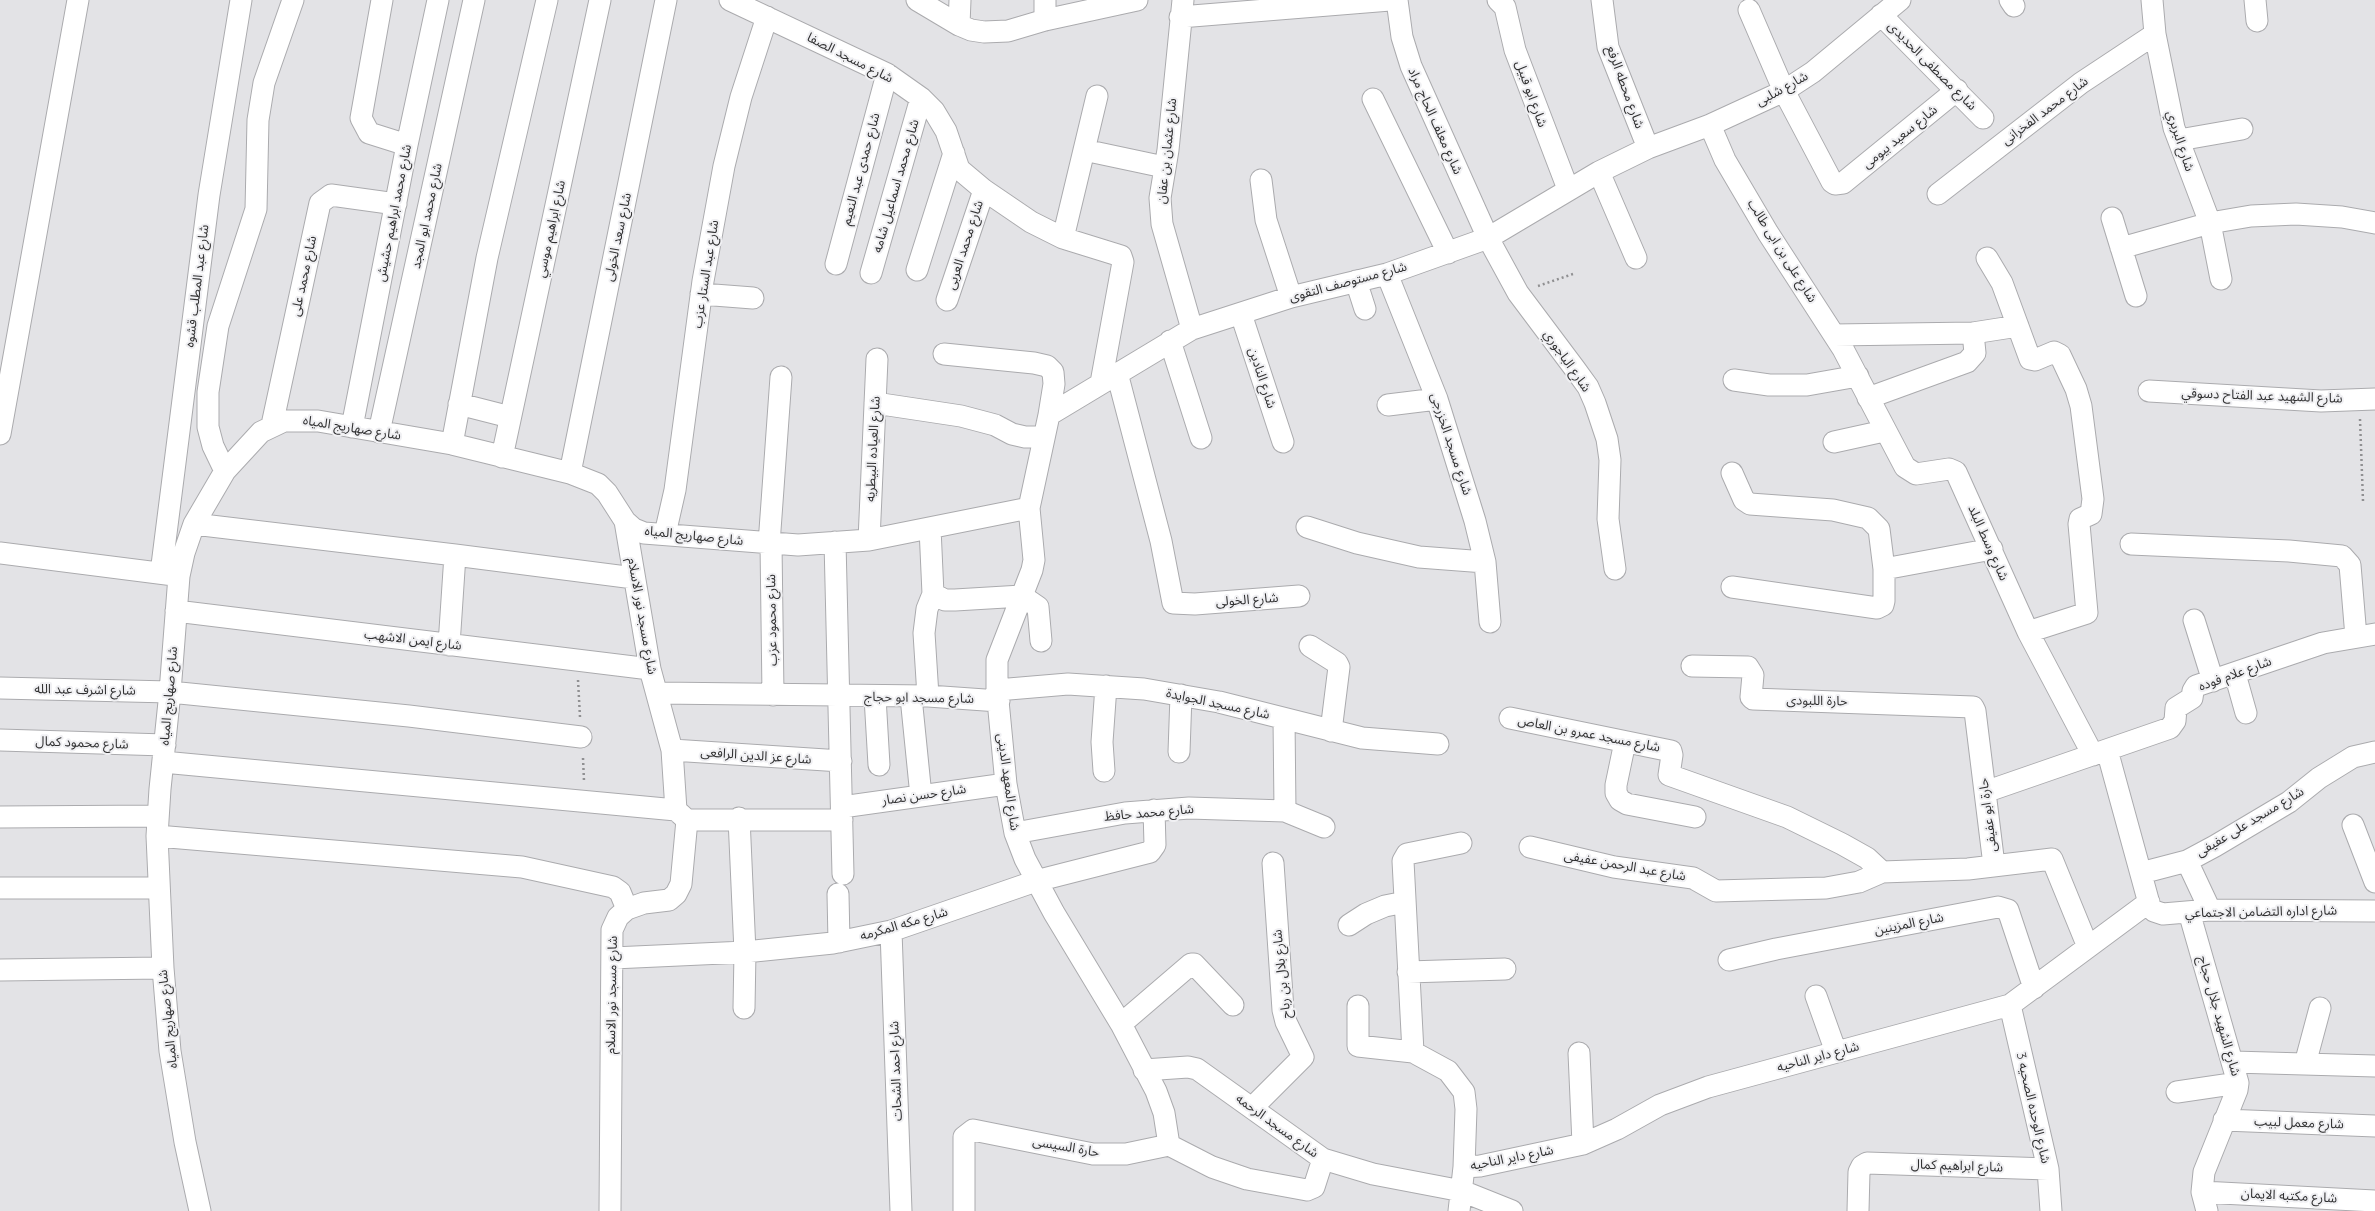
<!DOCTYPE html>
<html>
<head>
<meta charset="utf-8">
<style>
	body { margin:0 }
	canvas { display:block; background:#e3e3e6 }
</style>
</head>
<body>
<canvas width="2375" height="1211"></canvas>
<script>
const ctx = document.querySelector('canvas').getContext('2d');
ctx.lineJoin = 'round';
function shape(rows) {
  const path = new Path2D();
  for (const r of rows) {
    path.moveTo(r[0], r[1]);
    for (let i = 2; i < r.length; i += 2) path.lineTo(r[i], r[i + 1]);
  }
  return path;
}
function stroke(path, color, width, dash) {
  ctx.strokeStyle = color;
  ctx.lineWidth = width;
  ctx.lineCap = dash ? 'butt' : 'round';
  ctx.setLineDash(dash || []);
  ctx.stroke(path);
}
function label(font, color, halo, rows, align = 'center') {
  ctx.font = font + ' Quicksand,"Noto Sans Arabic",sans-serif';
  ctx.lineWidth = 4;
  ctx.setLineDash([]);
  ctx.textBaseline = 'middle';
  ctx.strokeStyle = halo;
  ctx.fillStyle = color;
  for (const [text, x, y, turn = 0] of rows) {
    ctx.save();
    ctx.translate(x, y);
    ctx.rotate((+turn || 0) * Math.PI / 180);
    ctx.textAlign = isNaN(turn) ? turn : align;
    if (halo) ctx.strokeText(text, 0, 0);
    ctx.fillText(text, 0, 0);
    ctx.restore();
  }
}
const path = shape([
	[1538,286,1573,274],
	[2360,419,2363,501],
	[578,680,580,717],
	[583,758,584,781]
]);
const street = shape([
	[382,0,361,118,369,133,407,145],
	[730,0,887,74,921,98,934,111,946,131,959,169,984,190,1031,222,1063,238,1121,256,1123,262,1101,383],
	[917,0,959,25,971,30,984,32,1008,31,1045,20,1137,0],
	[1183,0,1168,150,1160,198,1162,224,1192,329],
	[1397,0,1402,37,1411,66,1488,238,1518,293,1575,369,1588,387,1595,403,1607,439,1610,460,1608,519,1615,569],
	[1498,0,1505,7,1515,50,1568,189],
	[1602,0,1608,47,1648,148],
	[2010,0,2014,6],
	[2152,0,2155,34,2174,128,2210,223,2221,279],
	[2255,0,2257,21],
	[1749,10,1784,91,1832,182,1835,184,1843,183,1957,90],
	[1881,15,1983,118],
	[1180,17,1390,0],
	[1045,20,1045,0],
	[959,25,960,0],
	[1373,99,1448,253],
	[1710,125,1725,160,1768,233,1843,349,1905,467,1916,474,1949,469,1956,472,2028,632,2093,755],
	[2179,140,2242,129],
	[1084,150,1164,167],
	[1599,172,1636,258],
	[1261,180,1266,220,1291,297],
	[1938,194,2081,83,2155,34],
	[2112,218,2136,296],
	[1063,238,1097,96],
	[2121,248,2210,223,2251,216,2296,214,2342,217,2375,223],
	[1987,258,2002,283,2030,359,2035,360,2054,352,2060,355,2076,389,2081,406,2093,499,2091,514,2080,519,2079,524,2087,613,2028,632],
	[836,264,887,74],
	[917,270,954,153],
	[871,273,921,98],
	[1387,274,1437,399,1475,521,1485,562,1490,622],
	[1356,281,1365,309],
	[701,294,753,298],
	[947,300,984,190],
	[1241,314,1283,442],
	[1834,335,1973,333,2018,326],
	[1170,341,1201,438],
	[944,354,1034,363,1047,366,1053,372,1054,384,1049,415,1029,508,1034,560,1032,570,997,660,997,690,1006,784,1015,833,1025,859,1054,913,1121,1024,1156,1091,1164,1113,1169,1145],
	[1117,373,1161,541,1173,603,1195,604,1299,596],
	[1734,380,1769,385,1807,385,1858,376],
	[2149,391,2321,401,2375,399],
	[1868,398,1967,362,1975,353,1973,333],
	[875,403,961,416,995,425,1012,434,1025,437,1044,437],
	[459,404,510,417],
	[1388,405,1437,399],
	[1049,415,1192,329,1291,297,1387,274,1488,238,1599,172,1648,148,1710,125,1784,91,1813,72,1900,0],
	[272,425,320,203,331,195,396,204],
	[352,427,407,145,438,0],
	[379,432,474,0],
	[0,434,78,0],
	[1834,442,1884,431],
	[452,444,487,258,547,0],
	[502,457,600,0],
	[225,471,213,446,208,427,208,392,218,326,256,209,258,120,264,83,293,0],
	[570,473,666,0],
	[1732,473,1744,500,1750,504,1833,510,1868,518,1879,529,1884,569,1992,549],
	[194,524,455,555],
	[1307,527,1357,543,1419,557,1485,562],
	[930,528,933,594,945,600,955,600,1022,596,1038,607,1041,641],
	[665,534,675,490,703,281,724,166,741,97,767,17],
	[869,540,877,359],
	[835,542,843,874],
	[769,544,781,377],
	[771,544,773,695],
	[2131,544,2289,551,2342,556,2350,565,2356,637],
	[0,553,174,575],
	[161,573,209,195,241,0],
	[1732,587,1877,608,1883,605,1884,601,1884,569],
	[176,611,650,669],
	[2194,620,2213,681],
	[449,645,455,555,634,578],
	[1310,646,1337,663,1339,667,1331,731],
	[1692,666,1748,667,1753,675,1751,697,1753,699,1973,707,1975,711,1994,865],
	[2235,674,2246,713],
	[0,688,170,692,409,716,581,737],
	[997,690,1068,684,1144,689,1219,702,1362,738,1438,744],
	[658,693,928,696,999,701],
	[928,696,924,633,927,609,933,594],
	[875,697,879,765],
	[911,697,921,796],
	[1510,718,1671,751,1672,755,1669,775,1787,817,1842,844,1867,858,1882,872],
	[1284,719,1285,811],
	[0,740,165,745],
	[1625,742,1616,785,1616,793,1620,800,1627,804,1695,817],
	[672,750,841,761],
	[2107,750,2150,907,2154,911,2163,914,2210,910,2375,911],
	[1179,752,1181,695],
	[163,762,676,810],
	[1104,771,1102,742,1106,686],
	[1985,792,2170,728,2175,721,2176,708,2192,698,2193,691,2196,686,2323,643,2375,634],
	[842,807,1006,784],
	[0,817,158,816],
	[739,818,745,952,744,1008],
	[687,820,842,820],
	[2353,825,2375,882],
	[1015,833,1125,813,1189,808,1285,811,1324,827],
	[157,836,522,867,613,887,620,892,627,909],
	[1530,847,1614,867,1693,878,1716,891,1826,888,1859,882,1882,872,1968,869,2052,859,2088,947],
	[2187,861,2210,910],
	[2141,873,2187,861,2215,846,2289,802,2319,778,2353,757,2375,752],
	[0,888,159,888],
	[838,894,839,942],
	[2189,912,2238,1083,2237,1090,2204,1172,2202,1192,2207,1211],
	[1349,925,1366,914,1385,906,1405,902],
	[891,931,901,1211],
	[613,958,745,952,833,943,891,931,1036,881,1150,852,1155,845,1154,810],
	[1729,960,1776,949,1998,907,2008,910,2034,988],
	[0,970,163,968],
	[1408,972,1505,969],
	[1816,996,1836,1052],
	[2010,1005,2048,1169,2051,1211],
	[1358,1006,1358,1046,1413,1052,1448,1071,1464,1092,1466,1109,1464,1167,1459,1211],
	[1121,1024,1191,964,1194,964,1233,1005],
	[1413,1052,1403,861,1407,854,1461,843],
	[1579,1053,1583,1144],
	[2233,1062,2375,1066],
	[2305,1064,2320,1008],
	[1144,1070,1188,1067,1197,1069,1323,1159,1373,1174,1462,1191,1512,1211],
	[2177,1092,2238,1083],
	[1253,1107,1303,1057,1286,1022,1283,1010,1273,863],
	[2224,1120,2375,1126],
	[1169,1145,1212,1167,1247,1179,1307,1190,1314,1187,1323,1159],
	[1464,1167,1480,1166,1583,1144,1617,1129,1660,1105,1708,1087,2010,1005,2149,902],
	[2202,1192,2375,1201],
	[200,1211,185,1142,170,1051,163,968,157,836,160,789,170,692,179,576,184,553,194,524,225,471,261,432,284,421,318,421,452,444,570,473,598,484,607,493,625,521,634,529,644,533,798,545,869,540,1029,508],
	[610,1211,612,930,618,917,627,909,644,903,669,900,676,894,681,884,687,820,676,810,672,750,650,669,625,521],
	[964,1211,964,1137,973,1130,1093,1154,1126,1154,1169,1145],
	[1858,1211,1859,1172,1862,1166,1867,1163,2048,1169]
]);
const streetNames = [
	["شارع مسجد الصفا",850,58,27],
	["شارع مصطفى الحديدى",1932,66,45],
	["شارع محطه الرفع",1625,87,70],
	["شارع شلبى",1782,89,-29],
	["شارع ابو قبيل",1531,94,70],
	["شارع محمد الفخرانى",2045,111,-37],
	["شارع معلف الحاج مراد",1435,121,66],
	["شارع سعيد بيومى",1900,137,-39],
	["شارع البربري",2180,141,72],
	["شارع عثمان بن عفان",1167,151,-84],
	["شارع حمدى عبد النعيم",861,169,-75],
	["شارع محمد اسماعيل شامه",896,186,-74],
	["شارع محمد ابراهيم حشيش",394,213,-79],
	["شارع محمد ابو المجد",427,216,-78],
	["شارع ابراهيم موسي",551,229,-78],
	["شارع سعد الخولى",618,237,-78],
	["شارع محمد العربى",965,245,-72],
	["شارع على بن ابى طالب",1782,251,58],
	["شارع عبد الستار عزب",706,274,-81],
	["شارع محمد على",304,276,-78],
	["شارع مستوصف التقوى",1348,282,-15],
	["شارع عبد المطلب قشوه",197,286,-83],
	["شارع الباجوري",1567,361,55],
	["شارع النادين",1262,378,72],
	["شارع الشهيد عبد الفتاح دسوقي",2262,396,2],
	["شارع صهاريج المياه",352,428,9],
	["شارع مسجد الخزرجى",1451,444,72],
	["شارع العياده البيطريه",873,449,-87],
	["شارع صهاريج المياه",694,536,6],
	["شارع وسط البلد",1988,543,66],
	["شارع الخولى",1247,600,-4],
	["شارع مسجد نور الاسلام",642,616,80],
	["شارع محمود عزب",772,620,-91],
	["شارع ايمن الاشهب",413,640,7],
	["شارع علام فوده",2235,674,-20],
	["شارع اشرف عبد الله",85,690,1],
	["شارع صهاريج المياه",169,696,-85],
	["شارع مسجد ابو حجاج",919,698,1],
	["حارة اللبودى",1817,701,1],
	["شارع مسجد الجوايدة",1218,704,12],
	["شارع مسجد عمرو بن العاص",1589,734,11],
	["شارع محمود كمال",82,743,2],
	["شارع عز الدين الرافعى",756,756,4],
	["شارع المعهد الدينى",1008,782,82],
	["شارع حسن نصار",924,795,-8],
	["شارع محمد حافظ",1149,813,-5],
	["حارة ابو عفيفى",1988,815,-97],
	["شارع مسجد على عفيفى",2250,822,-31],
	["شارع عبد الرحمن عفيفى",1625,866,10],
	["شارع اداره التضامن الاجتماعي",2261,912,-1],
	["شارع مكه المكرمه",904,924,-16],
	["شارع المزينين",1909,924,-11],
	["شارع بلال بن رباح",1282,974,-96],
	["شارع مسجد نور الاسلام",612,995,-89],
	["شارع الشهيد جلال حجاج",2219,1016,74],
	["شارع صهاريج المياه",168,1019,-96],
	["شارع داير الناحيه",1818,1057,-15],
	["شارع احمد الشحات",896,1071,-92],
	["شارع الوحده الصحيه 3",2033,1108,77],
	["شارع معمل لبيب",2299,1123,2],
	["شارع مسجد الرحمه",1277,1126,36],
	["حارة السيسى",1066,1147,10],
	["شارع داير الناحيه",1512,1158,-11],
	["شارع ابراهيم كمال",1957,1166,2],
	["شارع مكتبه الايمان",2289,1196,3]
];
stroke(street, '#ababae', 23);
stroke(path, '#909092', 2.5, [2, 3]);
stroke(street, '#fff', 21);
label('13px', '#313132', '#f0f0f3', streetNames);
</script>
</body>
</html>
